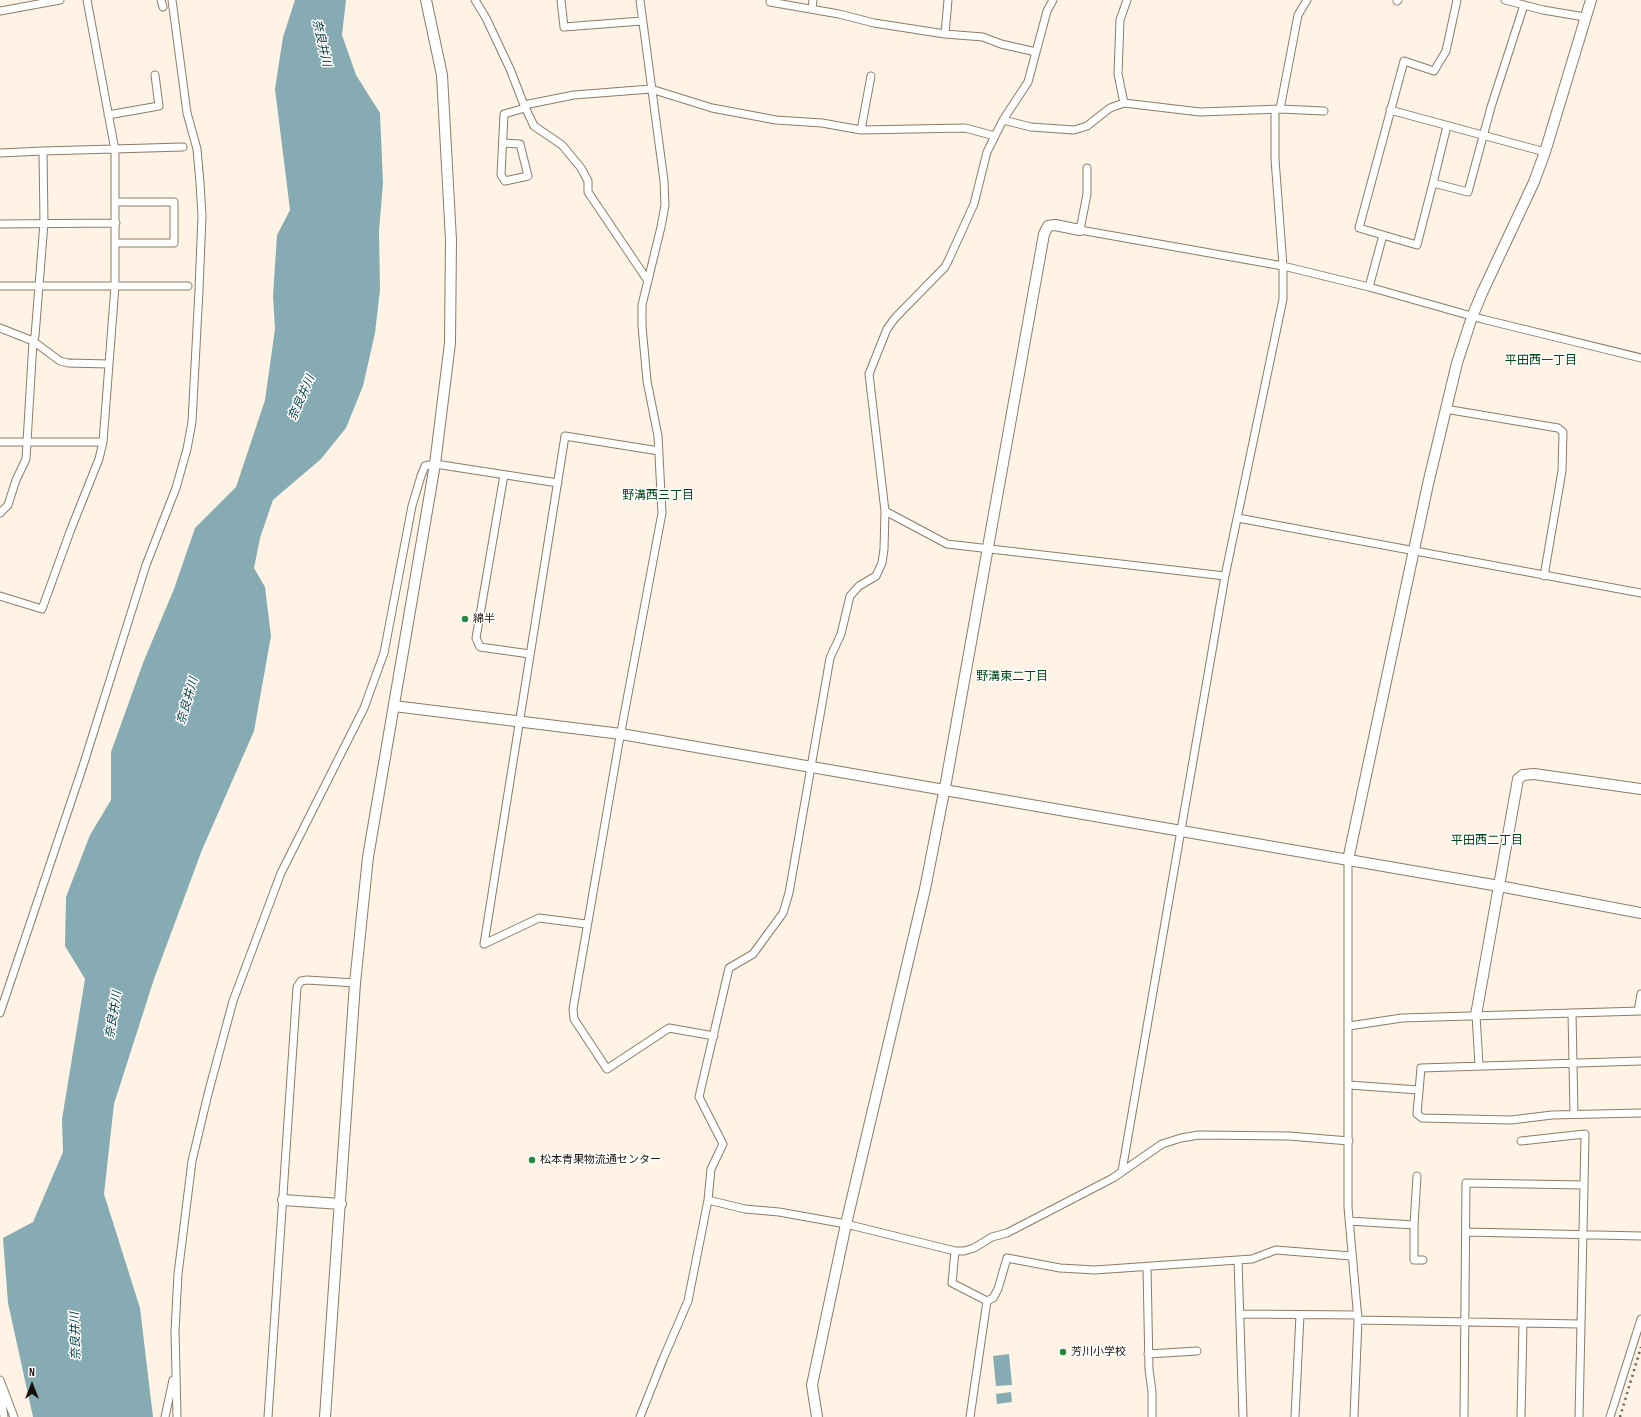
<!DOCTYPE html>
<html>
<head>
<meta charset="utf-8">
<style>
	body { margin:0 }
	#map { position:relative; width:1641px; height:1417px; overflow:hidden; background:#fff3e6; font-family:"Sofia Sans Condensed",sans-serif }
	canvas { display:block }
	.north { position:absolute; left:12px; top:1365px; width:40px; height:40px; -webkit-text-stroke:3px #fff; paint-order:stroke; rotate:0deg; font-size:11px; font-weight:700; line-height:16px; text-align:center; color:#171109 }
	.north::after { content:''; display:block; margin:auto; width:14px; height:18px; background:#171109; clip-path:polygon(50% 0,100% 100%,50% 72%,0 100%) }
</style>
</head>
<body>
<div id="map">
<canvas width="1641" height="1417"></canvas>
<div class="north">N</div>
</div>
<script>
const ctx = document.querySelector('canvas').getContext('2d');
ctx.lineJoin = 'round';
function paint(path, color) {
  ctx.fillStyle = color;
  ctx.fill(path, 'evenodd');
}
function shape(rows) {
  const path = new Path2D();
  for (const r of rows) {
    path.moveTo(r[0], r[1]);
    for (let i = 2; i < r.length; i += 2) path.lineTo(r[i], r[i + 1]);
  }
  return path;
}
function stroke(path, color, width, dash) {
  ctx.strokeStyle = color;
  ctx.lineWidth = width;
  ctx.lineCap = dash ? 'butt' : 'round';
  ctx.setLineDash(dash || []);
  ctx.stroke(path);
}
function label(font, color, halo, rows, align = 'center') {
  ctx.font = font + ' "Sofia Sans Condensed","Noto Sans JP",sans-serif';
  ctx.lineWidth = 3;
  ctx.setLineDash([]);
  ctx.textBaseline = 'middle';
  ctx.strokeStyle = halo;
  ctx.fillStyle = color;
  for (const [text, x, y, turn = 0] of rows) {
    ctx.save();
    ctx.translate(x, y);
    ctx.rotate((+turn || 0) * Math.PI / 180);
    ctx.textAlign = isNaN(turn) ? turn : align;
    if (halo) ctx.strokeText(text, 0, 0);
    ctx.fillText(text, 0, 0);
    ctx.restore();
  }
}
const water = shape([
	[295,0,346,0,342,35,356,75,380,113,383,183,379,231,380,290,375,333,363,386,346,428,321,459,273,500,260,538,254,568,265,587,271,636,254,731,202,850,154,979,114,1104,104,1194,140,1308,153,1417,33,1417,8,1303,3,1238,33,1222,63,1152,62,1119,85,979,65,946,66,897,90,835,111,800,111,752,143,663,174,589,195,528,236,487,265,400,275,329,273,296,277,235,290,210,275,89,283,37],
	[1009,1354,1012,1385,996,1386,993,1356],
	[1011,1392,1012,1402,997,1404,996,1394]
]);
const street = shape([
	[161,0,163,7],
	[475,0,486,18,510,69,524,105,534,126,562,145,581,168,588,181,588,192,648,281],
	[561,0,564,27,642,21],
	[640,0,664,181,665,205,661,227,642,305,642,326,647,381,658,436,662,513,619,742,573,1009,574,1019,607,1069,669,1028,714,1036],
	[948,0,945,34,983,37,1001,44,1036,52],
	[1457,0,1446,51,1434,71,1404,61,1359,228,1417,245,1433,183,1468,192,1491,107,1524,5],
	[1505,0,1543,10,1585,17],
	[1397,1,1398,0],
	[770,2,839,14,874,23,945,34],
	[812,9,813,0],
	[0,11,60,0],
	[1124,103,1118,74,1120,20,1127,0],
	[524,105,574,95,651,89,712,108,776,120,822,123,861,130,965,128,995,136],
	[1280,109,1324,111],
	[1390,110,1545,152],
	[108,115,159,106,155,75],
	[1003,120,1031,127,1074,130,1087,126,1110,108,1124,103,1200,112,1280,109,1298,15,1307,0],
	[861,130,871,76],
	[503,143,520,144,528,176,505,181,501,175,504,114,525,108],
	[43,151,183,147],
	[0,153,43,151,44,223,35,336,33,341,26,459,16,480,8,505,0,513],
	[1087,168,1087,194,1080,230,1283,266,1369,287,1482,319,1641,358],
	[1433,183,1447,126],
	[116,202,174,202,174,243,116,243],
	[0,224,116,223],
	[0,286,188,286],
	[1369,287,1383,235],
	[0,328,33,341,60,361,68,363,109,364],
	[1445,409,1558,428,1563,432,1562,471,1544,576],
	[0,442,103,442],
	[504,475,476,638,480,647,530,654],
	[885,511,947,544,1225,576],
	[1238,518,1641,593],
	[0,596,42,609,71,529,99,459,103,442,115,286,115,150,87,0],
	[1348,860,1348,1207,1358,1320,1354,1417],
	[484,944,565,436,659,451],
	[484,944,539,918,586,924],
	[1638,1011,1641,994],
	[0,1013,83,766,146,565,176,488,187,449,192,422,199,290,202,216,200,183,197,149,187,113,172,0],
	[1572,1013,1574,1114],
	[1476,1015,1479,1065],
	[1349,1026,1402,1018,1641,1011],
	[1641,1061,1421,1068,1417,1114,1422,1118,1511,1120,1552,1115,1641,1113],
	[1349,1085,1418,1090],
	[1521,1141,1585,1134,1584,1185],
	[1122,1171,1225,576,1283,299,1283,266,1275,159,1275,111],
	[708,1200,745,1209,779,1212,846,1224,955,1251,964,1251,974,1248,992,1237,1007,1233,1113,1178,1162,1144,1181,1138,1199,1135,1289,1136,1349,1141],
	[1349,1221,1414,1225,1417,1176],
	[1414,1225,1414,1260,1423,1260],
	[1466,1232,1641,1236],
	[955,1251,952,1283,987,1301],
	[1238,1260,1243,1417],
	[1147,1267,1149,1369,1152,1392,1152,1417],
	[987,1301,993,1298,998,1289,1007,1258,1060,1268,1095,1270,1252,1259,1276,1250,1351,1256],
	[1240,1314,1358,1315],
	[1358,1320,1580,1324],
	[1148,1354,1197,1351],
	[0,1380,14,1417],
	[0,1389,4,1417],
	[165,1417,173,1380],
	[177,1417,175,1331,178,1274,192,1161,208,1094,233,1001,281,873,364,708,384,653,412,506,421,476,425,466,435,464,558,483],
	[268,1417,297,987,301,981,307,980,355,983],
	[640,1417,663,1359,688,1301,708,1200,711,1169,723,1144,699,1097,729,968,753,954,783,913,789,893,830,658,841,634,850,596,859,586,876,576,882,563,884,549,885,511,869,374,887,329,895,318,945,267,949,259,974,204,987,152,1003,120,1028,82,1047,11,1053,0],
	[970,1417,987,1301],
	[1295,1417,1300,1315],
	[1464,1417,1466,1183,1584,1185,1579,1417],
	[1521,1417,1523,1323],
	[1610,1417,1641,1319]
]);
const secondary = shape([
	[394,706,621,734,1499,886,1641,913],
	[1348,860,1428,484,1457,363,1472,317,1482,293,1534,182,1545,152,1591,0],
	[1476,1015,1518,779,1523,775,1534,774,1641,789],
	[283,1200,341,1204],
	[325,1417,355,983,368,857,435,464,450,343,451,240,442,75,426,0],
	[817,1417,812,1385,846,1224,925,889,946,782,1044,234,1048,226,1055,225,1080,230]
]);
const rail = shape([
	[1620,1417,1641,1347]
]);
const markers = [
	[465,619,4,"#23893e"],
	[532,1160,4,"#23893e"],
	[1063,1352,4,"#23893e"]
];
const poiNames = [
	["綿半",473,619],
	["松本青果物流通センター",540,1160],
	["芳川小学校",1071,1352]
];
const waterNames = [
	["奈良井川",321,43,77],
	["奈良井川",302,398,-66],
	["奈良井川",188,701,-74],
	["奈良井川",114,1015,-81],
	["奈良井川",76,1336,-92]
];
const neighbourhoodNames = [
	["平田西一丁目",1541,361],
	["野溝西三丁目",658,496],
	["野溝東二丁目",1012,677],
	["平田西二丁目",1487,841]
];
paint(water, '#86abb2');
stroke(street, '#8c7b67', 9);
stroke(secondary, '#8c7b67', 12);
stroke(street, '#fff', 7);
stroke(secondary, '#fff', 10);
stroke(rail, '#696157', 2.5, [2, 4]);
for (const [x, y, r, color] of markers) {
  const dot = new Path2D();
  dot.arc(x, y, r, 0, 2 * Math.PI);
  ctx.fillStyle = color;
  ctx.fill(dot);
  stroke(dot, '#fff', 1.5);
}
label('11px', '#171109', '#fff', poiNames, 'left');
label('italic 12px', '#003b44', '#fff', waterNames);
label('12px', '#004617', '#fff', neighbourhoodNames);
</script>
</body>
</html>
